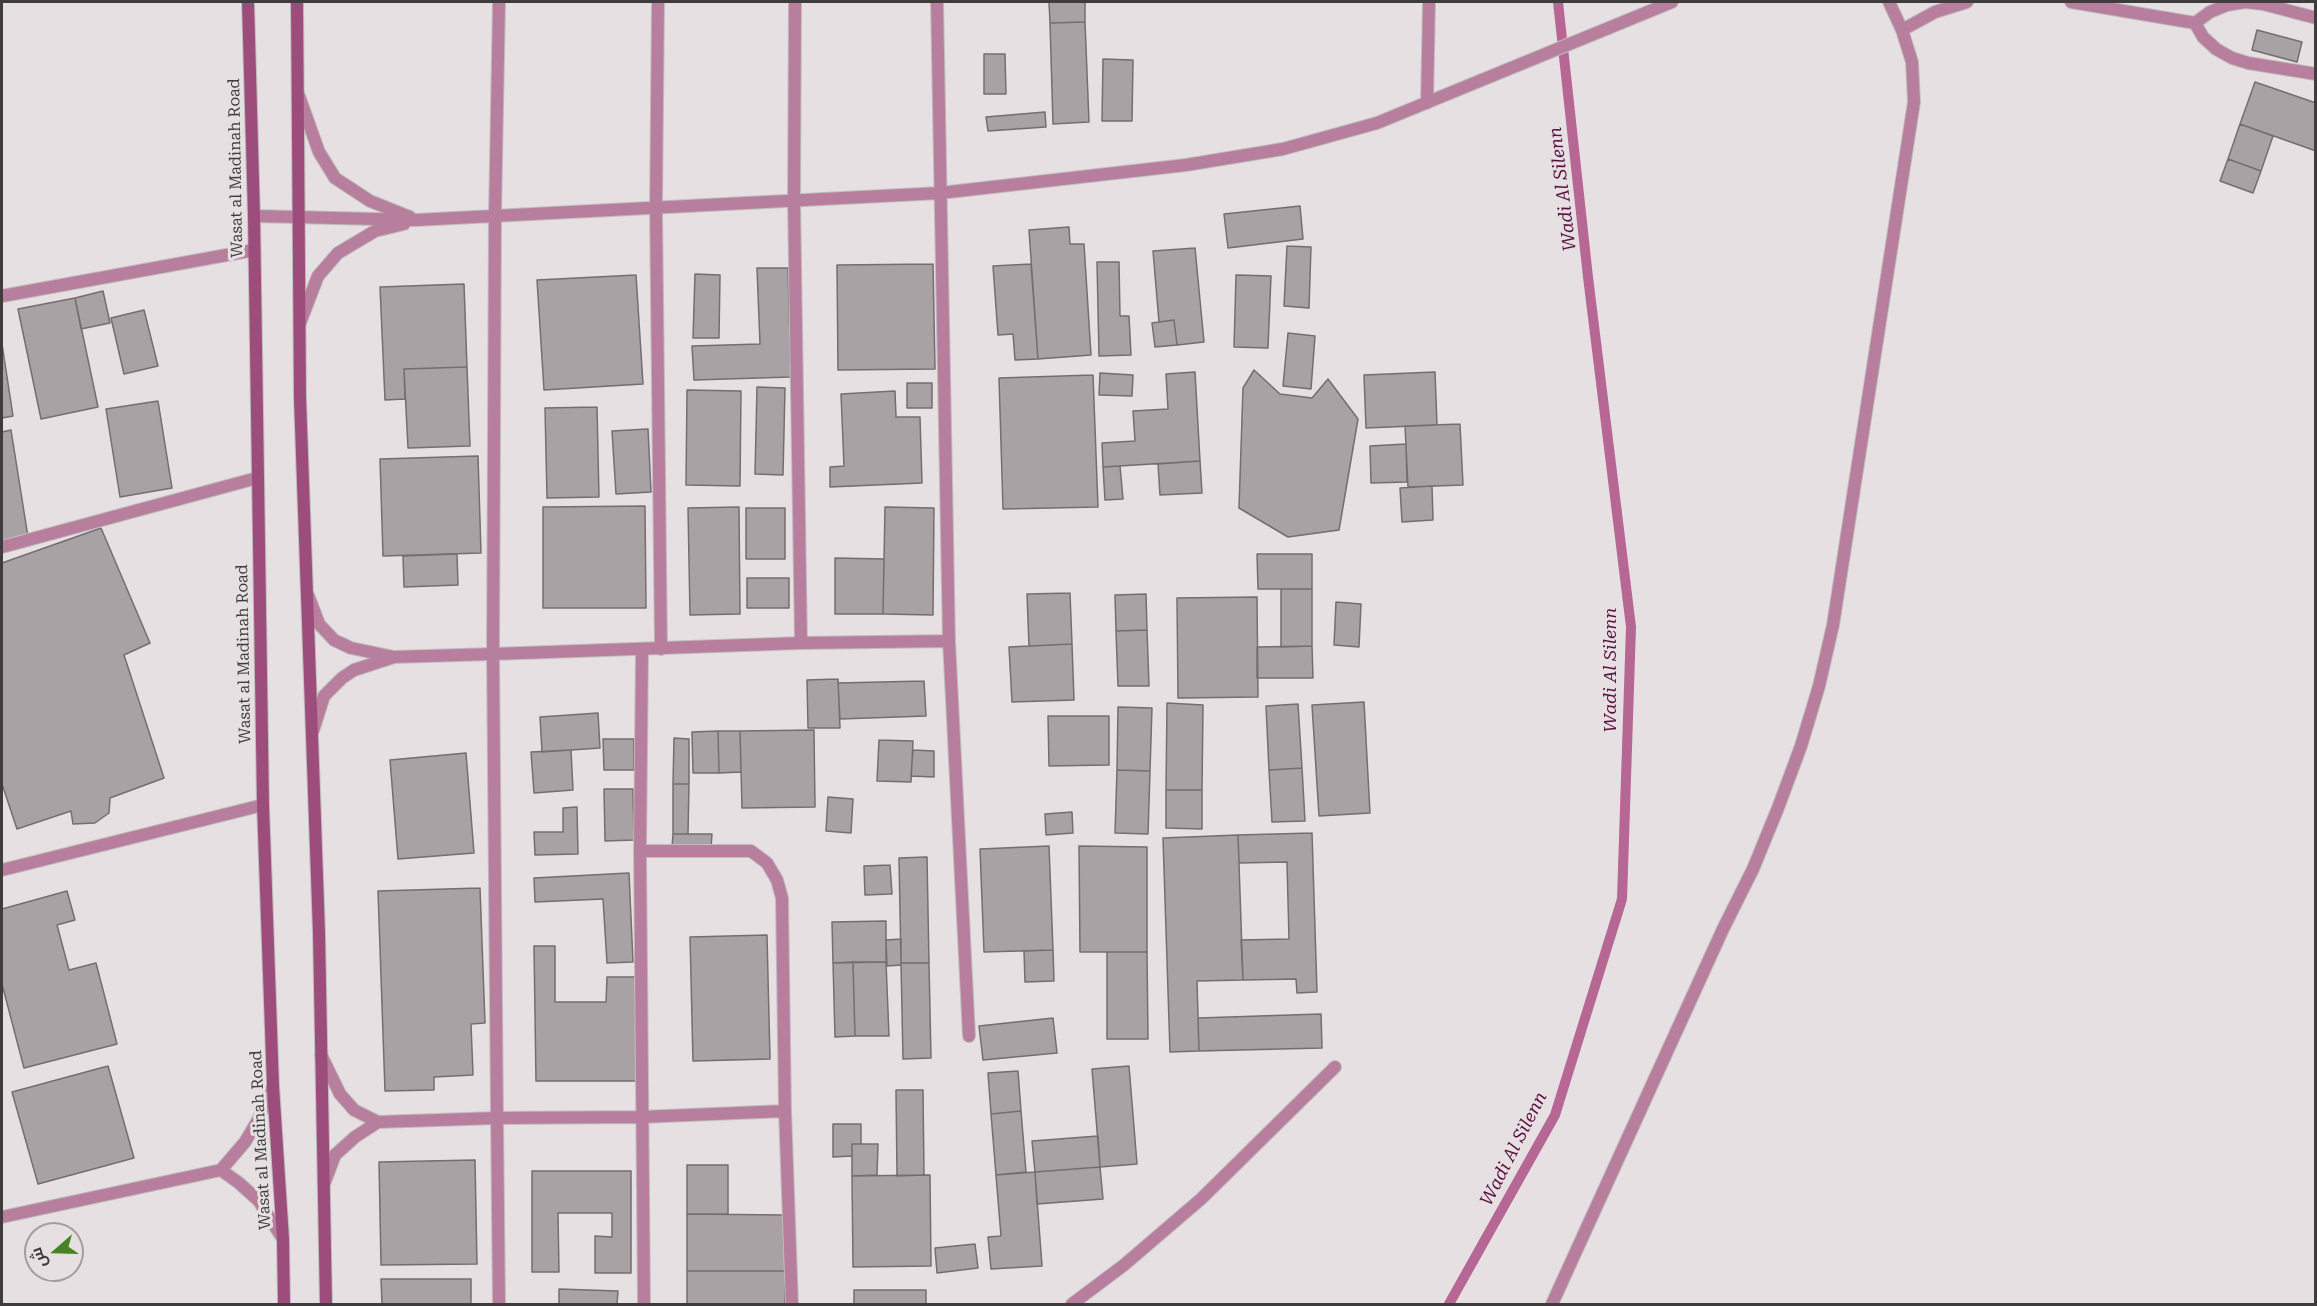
<!DOCTYPE html>
<html>
<head>
<meta charset="utf-8">
<style>
	body { margin:0 }
	#map { position:relative; width:2317px; height:1306px; overflow:hidden; background:#e6e0e3; font-family:"Roboto Serif",Cairo,serif }
	canvas { display:block }
	.frame { position:absolute; inset:0; border:3px solid #3e3c3d; pointer-events:none }
	.north { position:absolute; left:24px; top:1222px; width:60px; height:60px; box-sizing:border-box; background:#e6e0e3; border:2px solid #a39ea1; border-radius:50%; rotate:250deg; font-size:16px; font-weight:700; line-height:24px; text-align:center; color:#3e3c3d }
	.north::after { content:''; display:block; margin:auto; width:21px; height:27px; background:#478321; clip-path:polygon(50% 0,100% 100%,50% 72%,0 100%) }
</style>
</head>
<body>
<div id="map">
<canvas width="2317" height="1306"></canvas>
<div class="frame"></div>
<div class="north">ش</div>
</div>
<script>
const ctx = document.querySelector('canvas').getContext('2d');
ctx.lineJoin = 'round';
function shape(rows) {
  const path = new Path2D();
  for (const r of rows) {
    path.moveTo(r[0], r[1]);
    for (let i = 2; i < r.length; i += 2) path.lineTo(r[i], r[i + 1]);
  }
  return path;
}
function stroke(path, color, width, dash) {
  ctx.strokeStyle = color;
  ctx.lineWidth = width;
  ctx.lineCap = dash ? 'butt' : 'round';
  ctx.setLineDash(dash || []);
  ctx.stroke(path);
}
function paint(path, color) {
  ctx.fillStyle = color;
  ctx.fill(path, 'evenodd');
}
function label(font, color, halo, rows, align = 'center') {
  ctx.font = font + ' "Roboto Serif",serif';
  ctx.lineWidth = 6;
  ctx.setLineDash([]);
  ctx.textBaseline = 'middle';
  ctx.strokeStyle = halo;
  ctx.fillStyle = color;
  for (const [text, x, y, turn = 0] of rows) {
    ctx.save();
    ctx.translate(x, y);
    ctx.rotate((+turn || 0) * Math.PI / 180);
    ctx.textAlign = isNaN(turn) ? turn : align;
    if (halo) ctx.strokeText(text, 0, 0);
    ctx.fillText(text, 0, 0);
    ctx.restore();
  }
}
const stream = shape([
	[1449,1304,1555,1115,1622,899,1631,627,1588,277,1558,2]
]);
const building = shape([
	[1049,2,1085,2,1085,22,1050,23,1049,2],
	[1085,22,1089,122,1053,124,1050,23,1085,22],
	[2257,30,2302,42,2297,62,2252,50,2257,30],
	[984,54,1005,54,1006,94,984,94,984,54],
	[1103,59,1133,60,1132,121,1102,121,1103,59],
	[2255,82,2316,103,2316,151,2240,124,2255,82],
	[1045,112,1046,127,988,131,986,117,1045,112],
	[2240,124,2273,136,2261,171,2228,159,2240,124],
	[2228,159,2261,171,2253,193,2220,181,2228,159],
	[1300,206,1303,239,1228,248,1224,214,1300,206],
	[1069,227,1070,244,1084,244,1091,355,1038,359,1029,230,1069,227],
	[1287,246,1311,247,1309,308,1284,306,1287,246],
	[1195,248,1204,342,1177,345,1174,320,1159,322,1153,251,1195,248],
	[1097,262,1119,262,1120,316,1129,316,1131,355,1099,356,1097,262],
	[933,264,935,369,838,370,837,265,933,264],
	[1031,264,1038,359,1015,360,1013,334,998,335,993,266,1031,264],
	[757,268,788,268,791,377,694,380,692,346,760,344,757,268],
	[695,274,720,275,719,338,693,338,695,274],
	[636,275,643,384,544,390,537,280,636,275],
	[1236,275,1271,276,1268,348,1234,347,1236,275],
	[464,284,467,367,404,369,405,399,385,400,380,287,464,284],
	[103,291,110,323,81,329,75,298,103,291],
	[75,298,98,407,41,419,18,309,75,298],
	[144,310,158,366,124,374,111,318,144,310],
	[1174,320,1177,345,1155,347,1152,323,1174,320],
	[1288,333,1315,336,1311,389,1283,386,1288,333],
	[2,344,13,416,2,418,2,344],
	[467,367,470,446,408,448,404,369,467,367],
	[1254,370,1280,394,1312,398,1328,379,1358,419,1339,530,1288,537,1239,508,1243,388,1254,370],
	[1195,372,1200,461,1103,467,1102,443,1135,441,1133,411,1168,409,1166,374,1195,372],
	[1435,372,1437,425,1366,428,1364,375,1435,372],
	[1100,373,1133,375,1132,396,1099,395,1100,373],
	[1093,375,1098,507,1003,509,999,378,1093,375],
	[907,383,932,383,932,408,907,408,907,383],
	[757,387,785,388,783,475,755,474,757,387],
	[687,390,741,391,740,486,686,485,687,390],
	[895,391,896,417,920,417,922,483,830,487,830,467,844,466,841,394,895,391],
	[158,401,172,488,120,497,106,409,158,401],
	[597,407,599,497,547,498,545,408,597,407],
	[1460,424,1463,485,1408,487,1405,426,1460,424],
	[648,429,651,492,616,494,612,431,648,429],
	[11,430,28,537,2,541,2,432,11,430],
	[1406,444,1407,482,1371,483,1370,446,1406,444],
	[478,456,481,553,383,556,380,459,478,456],
	[1200,461,1202,493,1160,495,1158,464,1200,461],
	[1120,466,1123,499,1105,500,1103,467,1120,466],
	[1432,486,1433,520,1402,522,1400,488,1432,486],
	[645,506,646,608,543,608,543,507,645,506],
	[739,507,740,614,690,615,688,508,739,507],
	[885,507,934,508,933,615,883,614,885,507],
	[746,508,785,508,785,559,746,559,746,508],
	[101,528,150,643,124,655,164,778,110,798,109,813,95,823,73,824,71,811,17,829,2,784,2,563,101,528],
	[457,554,458,585,404,587,403,556,457,554],
	[1257,554,1312,554,1312,589,1258,589,1257,554],
	[835,558,884,559,883,614,835,614,835,558],
	[747,578,789,578,789,608,747,608,747,578],
	[1281,589,1312,589,1312,646,1281,647,1281,589],
	[1070,593,1072,644,1029,646,1027,594,1070,593],
	[1146,594,1147,630,1116,631,1115,595,1146,594],
	[1257,597,1258,697,1178,698,1177,598,1257,597],
	[1336,602,1361,604,1359,647,1334,645,1336,602],
	[1147,630,1149,686,1118,686,1116,631,1147,630],
	[1072,644,1074,700,1012,702,1009,647,1072,644],
	[1312,646,1313,678,1257,678,1257,647,1312,646],
	[838,679,840,728,808,728,807,680,838,679],
	[924,681,926,716,840,719,838,683,924,681],
	[1364,702,1370,813,1319,816,1312,705,1364,702],
	[1167,703,1203,705,1202,790,1166,790,1167,703],
	[1298,704,1302,768,1269,770,1266,706,1298,704],
	[1118,707,1152,708,1150,771,1117,770,1118,707],
	[598,713,600,748,542,752,540,717,598,713],
	[1048,716,1109,716,1109,765,1049,766,1048,716],
	[814,730,815,807,742,808,740,731,814,730],
	[718,731,719,773,693,773,692,732,718,731],
	[718,731,740,731,741,772,719,773,718,731],
	[674,738,689,739,689,784,673,784,674,738],
	[603,739,634,739,634,770,604,770,603,739],
	[879,740,913,741,911,782,877,781,879,740],
	[571,750,573,790,534,793,531,752,571,750],
	[913,750,934,751,934,777,911,776,913,750],
	[466,753,474,853,398,859,390,760,466,753],
	[1302,768,1305,821,1272,822,1269,770,1302,768],
	[1117,770,1150,771,1148,834,1115,833,1117,770],
	[673,784,689,784,688,834,673,834,673,784],
	[604,789,633,789,634,840,605,841,604,789],
	[1166,790,1202,790,1202,829,1166,828,1166,790],
	[828,797,853,799,851,833,826,831,828,797],
	[577,807,578,854,535,855,534,832,563,832,563,808,577,807],
	[1072,812,1073,833,1046,835,1045,814,1072,812],
	[1312,833,1317,992,1297,993,1296,979,1243,980,1241,940,1289,939,1287,862,1239,863,1238,835,1312,833],
	[673,834,712,834,711,848,672,847,673,834],
	[1238,835,1243,980,1197,981,1199,1051,1170,1052,1163,838,1238,835],
	[1049,846,1053,950,984,952,980,849,1049,846],
	[1079,846,1147,847,1147,952,1080,952,1079,846],
	[927,857,929,963,901,963,899,858,927,857],
	[890,865,892,894,865,895,864,866,890,865],
	[629,873,633,962,607,963,603,899,535,902,534,878,629,873],
	[480,888,485,1023,471,1024,473,1075,434,1077,434,1090,385,1091,378,891,480,888],
	[67,891,75,920,57,925,69,970,96,963,117,1044,24,1068,2,984,2,909,67,891],
	[886,921,886,962,833,963,832,922,886,921],
	[767,935,770,1059,693,1061,690,937,767,935],
	[901,939,901,965,887,966,886,940,901,939],
	[534,946,555,946,555,1002,606,1002,607,977,636,977,637,1081,536,1081,534,946],
	[1053,950,1054,981,1025,982,1024,951,1053,950],
	[1107,952,1147,952,1148,1039,1107,1039,1107,952],
	[853,962,855,1036,835,1037,833,963,853,962],
	[853,962,886,962,889,1036,855,1036,853,962],
	[901,963,929,963,931,1058,903,1059,901,963],
	[1321,1014,1322,1048,1199,1051,1198,1018,1321,1014],
	[1053,1018,1057,1053,983,1060,979,1026,1053,1018],
	[108,1066,134,1158,38,1184,12,1092,108,1066],
	[1129,1066,1137,1164,1100,1167,1092,1069,1129,1066],
	[1018,1071,1021,1111,991,1114,988,1073,1018,1071],
	[896,1090,923,1090,924,1175,897,1176,896,1090],
	[1021,1111,1026,1172,996,1175,991,1114,1021,1111],
	[833,1124,861,1124,861,1144,852,1144,852,1156,833,1157,833,1124],
	[1098,1136,1100,1167,1035,1172,1032,1141,1098,1136],
	[852,1144,878,1144,877,1175,852,1176,852,1144],
	[475,1160,477,1264,381,1265,379,1162,475,1160],
	[687,1165,728,1165,728,1214,687,1214,687,1165],
	[1100,1167,1103,1199,1037,1204,1035,1172,1100,1167],
	[532,1171,631,1171,631,1273,595,1273,595,1236,612,1237,612,1213,558,1213,559,1272,532,1272,532,1171],
	[1035,1172,1042,1266,991,1269,988,1237,1001,1236,996,1175,1035,1172],
	[930,1175,931,1266,853,1267,852,1176,930,1175],
	[687,1214,785,1215,785,1271,687,1271,687,1214],
	[975,1244,978,1268,937,1273,935,1248,975,1244],
	[687,1271,785,1271,785,1304,687,1304,687,1271],
	[381,1279,471,1279,471,1304,382,1304,381,1279],
	[559,1289,618,1291,617,1304,559,1304,559,1289],
	[854,1290,926,1290,926,1304,854,1304,854,1290]
]);
const service = shape([
	[2071,2,2195,23,2210,12,2227,5,2245,2,2263,4,2316,18],
	[2195,23,2203,37,2216,49,2232,58,2248,63,2316,74],
	[1902,30,1935,12,1967,2],
	[2,296,254,250],
	[2,547,257,478]
]);
const minor = shape([
	[499,2,495,216,493,654,801,643],
	[658,2,656,208,661,649],
	[795,2,794,201,801,643,949,641],
	[937,2,949,641,969,1036],
	[299,96,319,152,335,178,370,201,410,217],
	[1427,103,1429,2],
	[254,216,416,220,940,193,1186,165,1283,149,1377,123,1672,2],
	[300,323,318,276,338,253,375,231,404,224],
	[308,595,319,624,334,640,351,648,394,657,354,670,342,678,324,696,313,731],
	[394,657,493,654,497,1118,641,1117,785,1111],
	[640,851,642,650],
	[2,870,263,805],
	[321,1055,340,1094,354,1110,378,1122,355,1137,335,1155,324,1184],
	[273,1086,258,1120,245,1142,221,1170,239,1183,259,1201,283,1239],
	[378,1122,497,1118,499,1304],
	[2,1217,221,1170],
	[644,1304,640,851,751,851,767,863,777,880,782,898,785,1111,792,1304],
	[1072,1304,1124,1265,1201,1199,1335,1067],
	[1552,1304,1723,929,1753,869,1778,808,1801,746,1819,686,1833,625,1914,102,1912,62,1902,30,1889,2]
]);
const secondary = shape([
	[248,2,254,216,263,805,273,1086,283,1239,284,1304],
	[297,2,300,398,319,933,326,1304]
]);
const streetNames = [
	["Wasat al Madinah Road",236,168,-91],
	["Wasat al Madinah Road",244,654,-91],
	["Wasat al Madinah Road",261,1140,-93]
];
const waterNames = [
	["Wadi Al Silenn",1563,189,-97],
	["Wadi Al Silenn",1611,670,-90],
	["Wadi Al Silenn",1514,1149,-63]
];
stroke(stream, '#b76794', 10);
paint(building, '#a8a2a5');
stroke(building, '#736e70', 1.5);
stroke(service, '#c1bcbe', 14);
stroke(minor, '#c1bcbe', 14);
stroke(secondary, '#c1bcbe', 14);
stroke(service, '#b77f9d', 12);
stroke(minor, '#b77f9d', 12);
stroke(secondary, '#9d4d7c', 12);
label('16px', '#3e3c3d', '#e6e0e3', streetNames);
label('italic 18px', '#590f3f', '#e6e0e3', waterNames);
</script>
</body>
</html>
